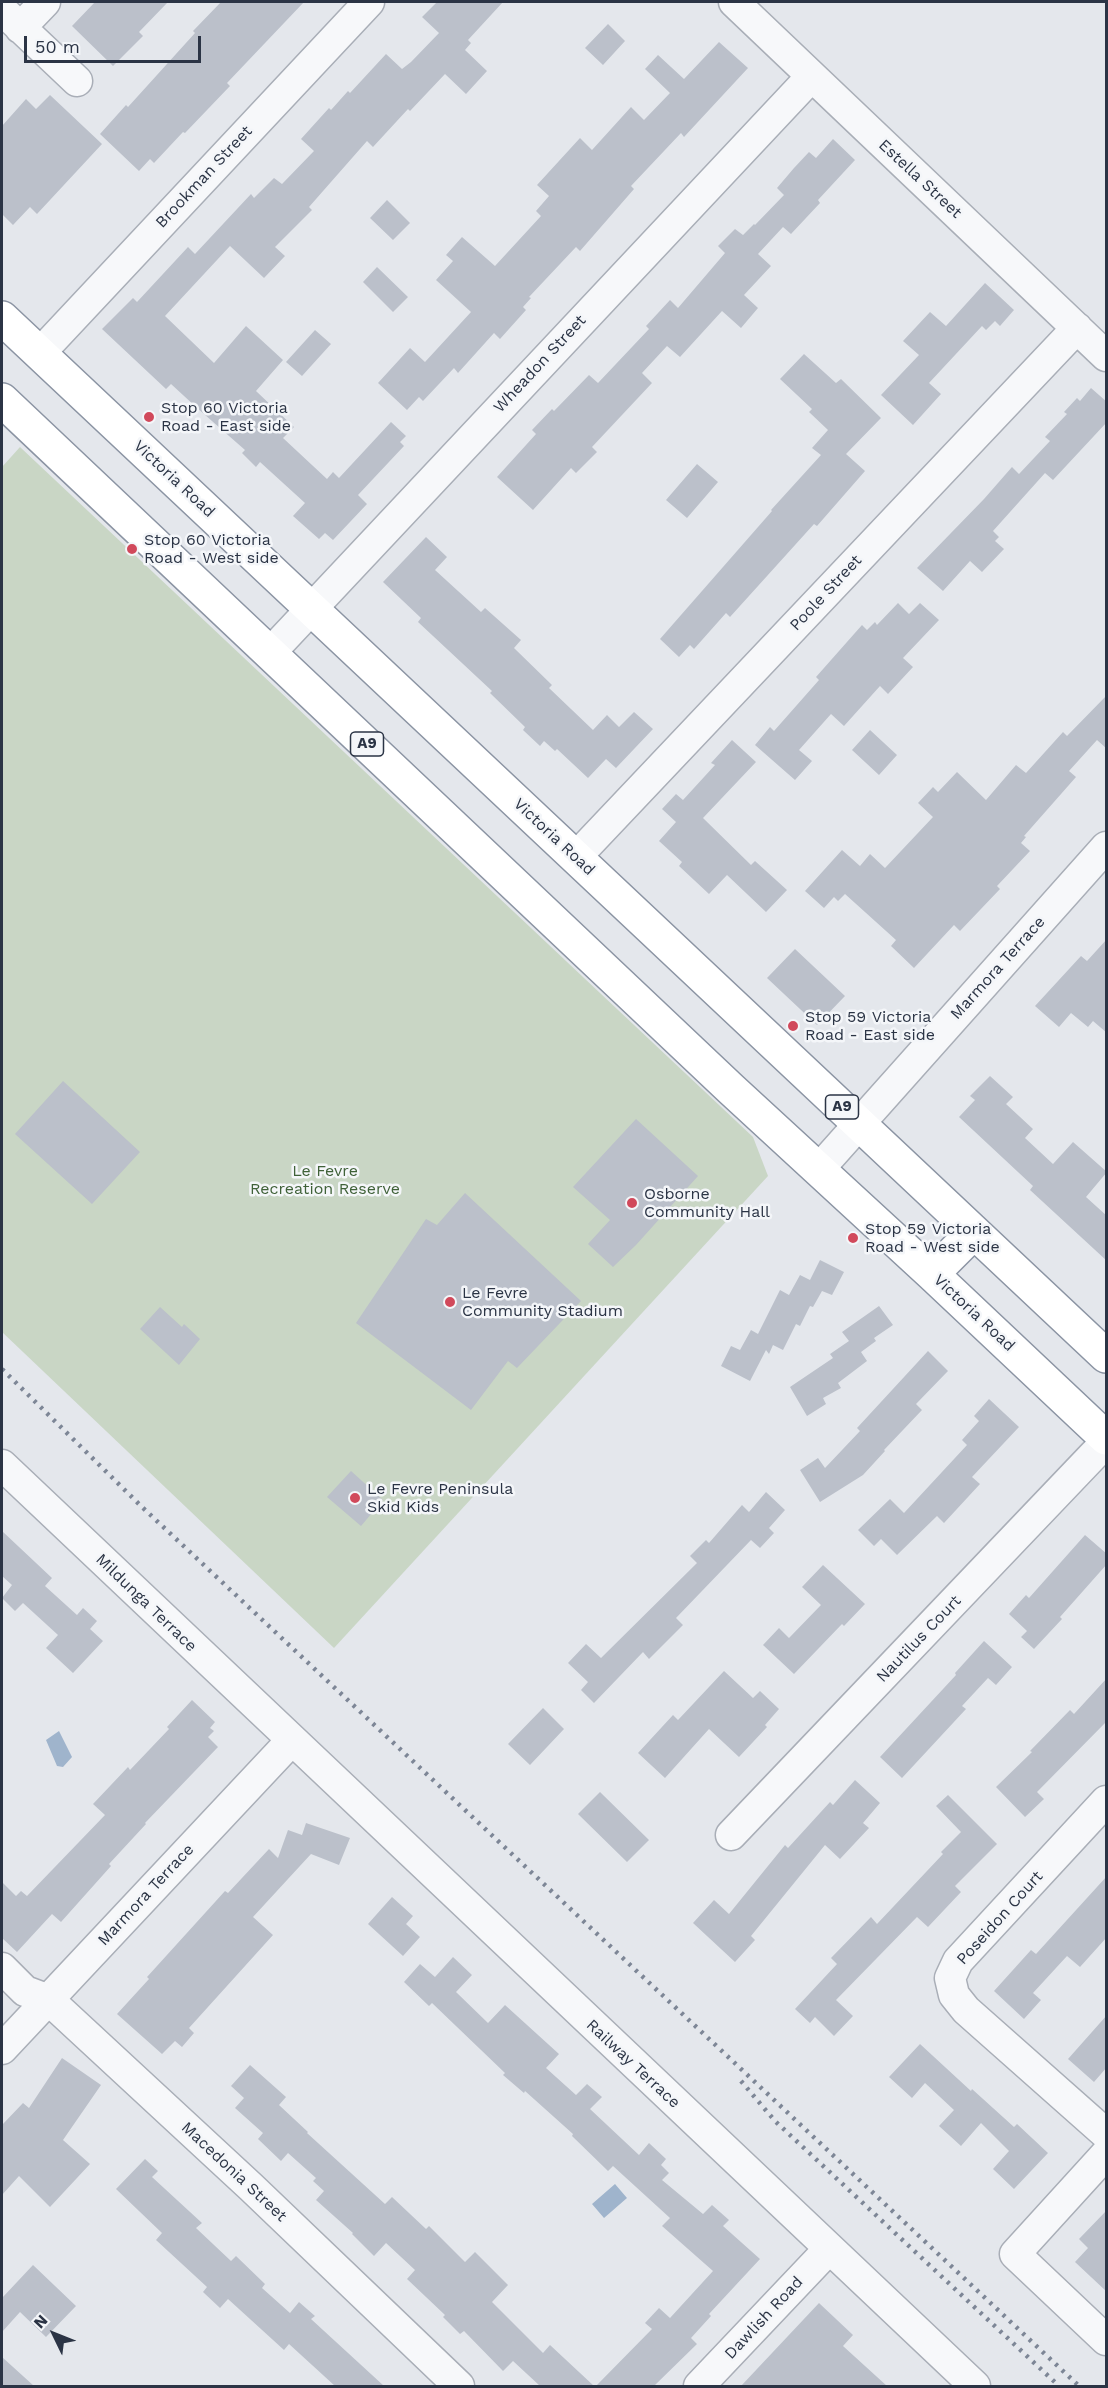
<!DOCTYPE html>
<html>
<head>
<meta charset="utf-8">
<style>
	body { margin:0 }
	#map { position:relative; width:1108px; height:2388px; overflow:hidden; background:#e4e7ec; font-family:"Work Sans",sans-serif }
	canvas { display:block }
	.frame { position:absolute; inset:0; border:3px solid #2b3445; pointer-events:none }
	.north { position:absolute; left:24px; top:2304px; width:60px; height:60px; -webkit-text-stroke:4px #f4f6f9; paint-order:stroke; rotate:313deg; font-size:16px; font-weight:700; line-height:24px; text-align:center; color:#2b3445 }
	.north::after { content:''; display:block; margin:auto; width:21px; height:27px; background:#2b3445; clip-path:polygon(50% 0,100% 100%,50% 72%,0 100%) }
	.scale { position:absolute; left:24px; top:36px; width:177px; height:27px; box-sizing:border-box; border:3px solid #2b3445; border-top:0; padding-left:8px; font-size:18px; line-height:21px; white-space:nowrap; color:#2b3445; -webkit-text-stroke:4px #f4f6f9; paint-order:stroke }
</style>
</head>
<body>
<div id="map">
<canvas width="1108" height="2388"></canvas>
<div class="frame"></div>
<div class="north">N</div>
<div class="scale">50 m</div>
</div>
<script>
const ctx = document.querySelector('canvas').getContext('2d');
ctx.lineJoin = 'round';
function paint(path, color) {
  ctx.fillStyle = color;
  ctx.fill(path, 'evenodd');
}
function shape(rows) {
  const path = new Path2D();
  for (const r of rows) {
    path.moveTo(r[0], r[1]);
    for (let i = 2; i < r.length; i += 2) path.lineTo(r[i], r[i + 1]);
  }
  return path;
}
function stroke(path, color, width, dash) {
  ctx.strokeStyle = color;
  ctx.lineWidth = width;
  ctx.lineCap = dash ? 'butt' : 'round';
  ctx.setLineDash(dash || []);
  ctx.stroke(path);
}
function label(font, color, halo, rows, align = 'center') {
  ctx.font = font + ' "Work Sans",sans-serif';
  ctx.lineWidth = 5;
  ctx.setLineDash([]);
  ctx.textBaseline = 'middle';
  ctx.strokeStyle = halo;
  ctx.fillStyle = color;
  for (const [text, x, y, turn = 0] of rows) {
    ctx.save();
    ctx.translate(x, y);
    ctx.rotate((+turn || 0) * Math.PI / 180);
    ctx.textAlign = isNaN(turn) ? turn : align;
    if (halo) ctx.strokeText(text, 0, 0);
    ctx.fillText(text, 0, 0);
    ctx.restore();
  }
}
const green = shape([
	[20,447,753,1137,768,1176,334,1648,2,1332,2,467]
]);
const water = shape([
	[59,1731,72,1757,63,1767,57,1766,46,1740],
	[615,2184,627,2198,604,2218,592,2204]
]);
const building = shape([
	[95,2,168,2,139,32,143,36,113,66,72,26],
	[221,2,304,2,227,83,230,86,185,133,183,132,154,163,150,159,139,171,100,134,126,105,128,107,195,33,193,31],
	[437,2,503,2,468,40,471,43,465,50,487,71,466,94,445,74,410,111,408,109,373,147,367,141,309,207,312,210,275,247,285,256,264,278,230,246,165,316,214,363,246,326,283,360,256,391,294,427,283,438,327,479,333,472,339,478,391,422,406,436,400,442,404,446,358,495,367,504,333,540,325,533,319,539,293,516,305,503,260,462,256,467,242,453,245,450,196,407,171,384,166,389,102,329,133,298,137,302,188,247,195,254,251,194,254,198,274,178,282,184,314,151,301,139,329,108,331,110,348,91,350,93,386,54,402,69,411,62,439,33,422,17],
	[608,24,625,41,603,65,585,48],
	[719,42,748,68,684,137,681,133,631,186,634,189,580,251,576,247,529,297,531,298,523,307,526,310,500,339,494,333,458,373,454,368,423,401,419,397,407,410,378,383,410,348,425,362,471,312,436,280,453,261,446,255,462,237,495,266,541,216,536,211,549,196,537,185,580,138,592,150,631,107,644,120,670,93,645,69,658,55,684,79],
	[50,95,102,144,37,214,30,207,13,225,2,214,2,126,26,99,36,109],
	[833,139,855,160,818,200,820,203,791,234,783,227,758,254,771,266,744,295,758,308,741,328,722,311,680,357,667,346,642,373,652,383,592,447,597,452,576,473,571,468,533,510,497,477,536,434,532,430,552,409,554,411,589,375,598,383,649,329,646,326,670,300,678,308,725,253,718,246,735,229,743,235,754,224,755,225,784,195,777,188,794,168,809,152,816,158],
	[387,200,410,223,393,240,370,218],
	[377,267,408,297,393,312,363,282],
	[985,283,1014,310,1000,326,995,321,986,330,982,326,929,383,941,394,913,425,881,395,919,355,903,341,930,312,946,326],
	[315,330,331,344,302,376,286,362],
	[804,354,836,383,841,379,881,418,846,454,865,471,817,526,814,524,730,617,726,613,694,649,690,645,679,657,660,639,772,511,771,510,821,455,812,448,828,430,809,412,812,409,780,379],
	[1091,388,1107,402,1107,422,1053,480,1045,473,993,531,999,537,995,541,1004,549,982,572,970,561,943,591,917,568,984,499,1012,467,1019,474,1050,441,1045,437,1067,414,1064,412,1077,398,1080,401],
	[697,464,718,482,687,518,666,500],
	[426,537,447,557,435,570,481,612,485,608,521,640,514,648,552,685,549,688,593,730,607,715,619,727,634,712,653,729,616,768,606,759,588,778,557,749,555,751,544,741,540,746,523,730,525,727,490,693,492,691,418,622,421,618,383,582],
	[898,603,909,614,920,603,939,620,903,658,913,667,888,694,880,686,844,726,831,714,799,750,812,761,795,780,755,745,770,727,774,731,819,680,816,677,862,625,867,630,875,622,877,625],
	[1107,695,1107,749,1097,740,1069,771,1076,777,1024,836,1026,837,1021,843,1030,851,997,886,1000,889,960,931,954,925,914,968,891,946,896,940,845,894,838,901,834,897,824,908,805,891,842,850,860,866,870,854,885,868,933,817,918,803,933,787,938,792,957,772,986,800,1016,765,1026,773,1063,732,1067,736],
	[870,730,897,755,879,775,852,750],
	[732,740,756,762,703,818,751,865,755,861,787,890,766,912,727,875,709,894,679,866,682,862,659,841,676,822,662,809,676,794,683,800,715,765,711,763],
	[1107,939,1107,1033,1093,1021,1088,1027,1071,1013,1059,1027,1035,1006,1081,956,1087,961],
	[795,949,845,996,817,1025,767,978],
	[990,1076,1013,1097,1006,1104,1033,1129,1025,1138,1053,1164,1073,1142,1107,1172,1086,1197,1107,1216,1107,1261,1030,1190,1033,1186,959,1117,975,1100,970,1096],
	[63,1081,140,1152,92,1204,15,1134],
	[636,1119,698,1176,636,1245,613,1267,588,1244,610,1220,573,1187],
	[465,1193,581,1301,517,1368,508,1361,471,1410,356,1323,426,1219,437,1225],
	[820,1260,844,1272,832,1295,822,1291,813,1307,810,1306,800,1326,796,1324,783,1350,773,1345,769,1354,766,1350,750,1381,721,1366,731,1346,740,1350,751,1330,758,1334,780,1290,789,1295,800,1275,810,1280],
	[879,1306,893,1325,874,1338,876,1341,861,1352,867,1361,838,1383,841,1388,823,1398,826,1404,807,1416,790,1387,833,1358,830,1354,849,1341,842,1332],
	[160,1307,182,1327,184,1324,200,1339,179,1365,140,1329],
	[928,1351,948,1371,916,1404,922,1410,884,1450,885,1451,863,1475,820,1502,800,1470,818,1458,825,1468,860,1431,857,1428],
	[989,1399,1019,1427,972,1477,980,1484,944,1523,937,1516,897,1555,881,1539,874,1546,858,1530,890,1499,904,1513,967,1445,962,1440,979,1421,974,1416],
	[351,1471,383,1500,361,1526,327,1497],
	[766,1492,785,1510,769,1528,774,1533,760,1548,751,1540,676,1618,683,1625,649,1659,643,1652,594,1703,581,1690,588,1682,568,1663,586,1644,601,1658,697,1563,690,1556,706,1540,709,1543,742,1505,749,1512],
	[2,1531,52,1578,45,1586,77,1615,83,1608,97,1621,90,1629,103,1641,73,1673,46,1648,58,1635,23,1603,15,1611,2,1598,12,1585,2,1576],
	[1085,1535,1107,1554,1107,1564,1060,1617,1062,1619,1034,1649,1021,1637,1027,1631,1009,1614,1026,1595,1029,1598],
	[823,1565,865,1604,844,1626,842,1624,794,1674,763,1645,779,1628,789,1638,821,1605,802,1587],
	[984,1641,1012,1667,996,1685,988,1678,962,1706,966,1709,902,1778,880,1757,956,1675,955,1673],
	[724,1671,753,1698,760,1691,779,1709,765,1725,767,1727,739,1757,709,1729,665,1778,638,1753,673,1715,678,1720],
	[1107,1678,1107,1721,1037,1792,1044,1799,1025,1817,996,1787,1032,1752,1030,1751,1070,1710,1074,1714],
	[192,1700,215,1722,210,1728,214,1731,208,1737,218,1747,145,1823,146,1824,109,1864,111,1866,61,1922,52,1914,17,1952,2,1938,2,1882,16,1896,21,1891,27,1896,105,1815,93,1804,128,1767,130,1770,169,1729,167,1727],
	[543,1708,564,1729,530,1765,508,1744],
	[855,1780,880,1803,863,1823,869,1828,840,1859,825,1845,751,1936,755,1940,735,1962,693,1923,714,1900,729,1914,785,1845,788,1848,830,1802,833,1805],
	[600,1792,649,1840,627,1862,578,1814],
	[948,1795,997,1844,955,1886,961,1892,928,1927,917,1917,836,2000,853,2016,834,2036,815,2017,810,2023,795,2009,837,1964,831,1958,871,1917,877,1924,943,1854,941,1852,961,1832,936,1806],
	[306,1823,350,1838,339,1865,311,1854,253,1917,273,1935,189,2028,194,2033,182,2047,175,2041,162,2054,117,2014,149,1979,147,1977,225,1891,228,1893,269,1849,278,1858,288,1830,302,1835],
	[1107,1876,1107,1937,1080,1967,1067,1956,1033,1993,1041,2000,1024,2019,994,1991,1031,1950,1036,1954],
	[392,1897,413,1916,406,1924,420,1937,403,1956,368,1924],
	[453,1957,472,1975,456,1992,488,2023,505,2005,559,2054,546,2068,576,2095,587,2084,602,2097,590,2109,639,2155,649,2143,666,2159,661,2165,669,2173,662,2180,703,2214,712,2205,729,2220,723,2226,760,2259,709,2314,711,2316,691,2338,697,2344,654,2386,596,2386,652,2329,645,2323,659,2308,670,2318,713,2271,662,2226,670,2218,613,2166,608,2171,572,2136,573,2134,525,2091,524,2093,503,2075,505,2073,432,2003,429,2006,404,1982,420,1964,435,1977],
	[1107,2015,1107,2067,1094,2082,1068,2059],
	[920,2044,971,2091,972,2089,1014,2127,1017,2124,1048,2153,1014,2189,993,2169,1009,2151,981,2123,961,2146,939,2126,954,2110,925,2083,912,2098,889,2077],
	[62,2058,101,2085,63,2140,90,2164,50,2207,19,2176,2,2195,2,2125,23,2103,29,2108],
	[250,2065,286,2097,279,2105,308,2132,307,2133,385,2204,392,2197,426,2229,429,2226,465,2262,475,2252,508,2285,492,2302,543,2353,550,2345,594,2386,540,2386,513,2361,503,2371,464,2331,460,2334,443,2317,445,2315,407,2279,415,2270,386,2243,374,2256,352,2234,353,2233,316,2200,324,2191,313,2181,316,2178,288,2153,281,2161,258,2139,263,2133,235,2108,244,2098,231,2086],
	[145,2159,158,2171,152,2177,202,2223,196,2228,231,2261,236,2256,265,2284,262,2288,290,2313,299,2302,315,2316,311,2319,384,2386,335,2386,289,2344,284,2350,228,2299,220,2308,203,2292,207,2287,156,2240,162,2233,116,2189],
	[1107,2210,1107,2292,1075,2262,1088,2248,1079,2239],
	[33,2265,76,2306,46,2337,20,2312,2,2332,2,2298],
	[819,2303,853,2335,843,2346,887,2386,741,2386],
	[2,2357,34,2386,2,2386]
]);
const minor = shape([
	[734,2,1106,356],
	[2,10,77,81],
	[20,28,45,2],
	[40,353,369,2],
	[270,653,811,77],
	[576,857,1077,328],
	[819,1169,1106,847],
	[2,1465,975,2386],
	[1106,1801,958,1961,950,1978,954,1995,966,2010,1106,2134],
	[731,1835,1106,1442],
	[2,1968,25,1991,49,2000,251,2187,459,2386],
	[2,2049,291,1741],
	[1106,2154,1015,2254,1106,2340],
	[699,2386,829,2249]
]);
const highway = shape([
	[2,318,1106,1356],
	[2,400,731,1089,932,1274,1106,1438],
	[932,1274,973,1233]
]);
const rail = shape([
	[2,1369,142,1507,1079,2386],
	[741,2081,775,2121,1059,2386]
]);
const markers = [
	[149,417,6,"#d1495b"],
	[132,549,6,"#d1495b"],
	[793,1026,6,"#d1495b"],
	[632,1203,6,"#d1495b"],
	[853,1238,6,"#d1495b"],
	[450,1302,6,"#d1495b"],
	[355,1498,6,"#d1495b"]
];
const shields = [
	[367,744,33],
	[842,1107,33]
];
const shieldNames = [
	["A9",367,744],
	["A9",842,1107]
];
const streetNames = [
	["Brookman Street",204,177,-47],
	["Estella Street",920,179,43],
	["Wheadon Street",540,364,-47],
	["Victoria Road",174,479,43],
	["Poole Street",826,593,-47],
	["Victoria Road",554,837,43],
	["Marmora Terrace",998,968,-48],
	["Victoria Road",974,1313,43],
	["Mildunga Terrace",146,1603,44],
	["Nautilus Court",919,1639,-46],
	["Marmora Terrace",146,1895,-47],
	["Poseidon Court",1000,1918,-48],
	["Railway Terrace",633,2064,43],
	["Macedonia Street",234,2172,43],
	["Dawlish Road",764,2318,-47]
];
const poiNames = [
	["Stop 60 Victoria",161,408],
	["Road - East side",161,426],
	["Stop 60 Victoria",144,540],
	["Road - West side",144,558],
	["Stop 59 Victoria",805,1017],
	["Road - East side",805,1035],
	["Osborne",644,1194],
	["Community Hall",644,1212],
	["Stop 59 Victoria",865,1229],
	["Road - West side",865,1247],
	["Le Fevre",462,1293],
	["Community Stadium",462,1311],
	["Le Fevre Peninsula",367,1489],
	["Skid Kids",367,1507]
];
const parkNames = [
	["Le Fevre",325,1171],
	["Recreation Reserve",325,1189]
];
paint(green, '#c9d6c5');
paint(water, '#9fb4cc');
paint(building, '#bbc0ca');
stroke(minor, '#a9aeb7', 33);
stroke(highway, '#8b94a3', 36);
stroke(minor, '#f7f8fa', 30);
stroke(highway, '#fff', 33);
stroke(rail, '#7d8696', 4.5, [3, 6]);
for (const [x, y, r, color] of markers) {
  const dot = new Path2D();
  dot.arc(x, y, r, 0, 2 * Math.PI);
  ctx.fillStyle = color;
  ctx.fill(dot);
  stroke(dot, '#f4f6f9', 2);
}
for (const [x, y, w] of shields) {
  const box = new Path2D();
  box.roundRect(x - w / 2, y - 12, w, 24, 4.5);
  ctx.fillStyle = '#f4f6f9';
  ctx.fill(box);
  stroke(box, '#2b3445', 1.5);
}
label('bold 15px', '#2b3445', null, shieldNames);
label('16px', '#2b3445', '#f4f6f9', streetNames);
label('16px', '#2b3445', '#f4f6f9', poiNames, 'left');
label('16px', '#3f6138', '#f4f6f9', parkNames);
</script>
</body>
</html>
